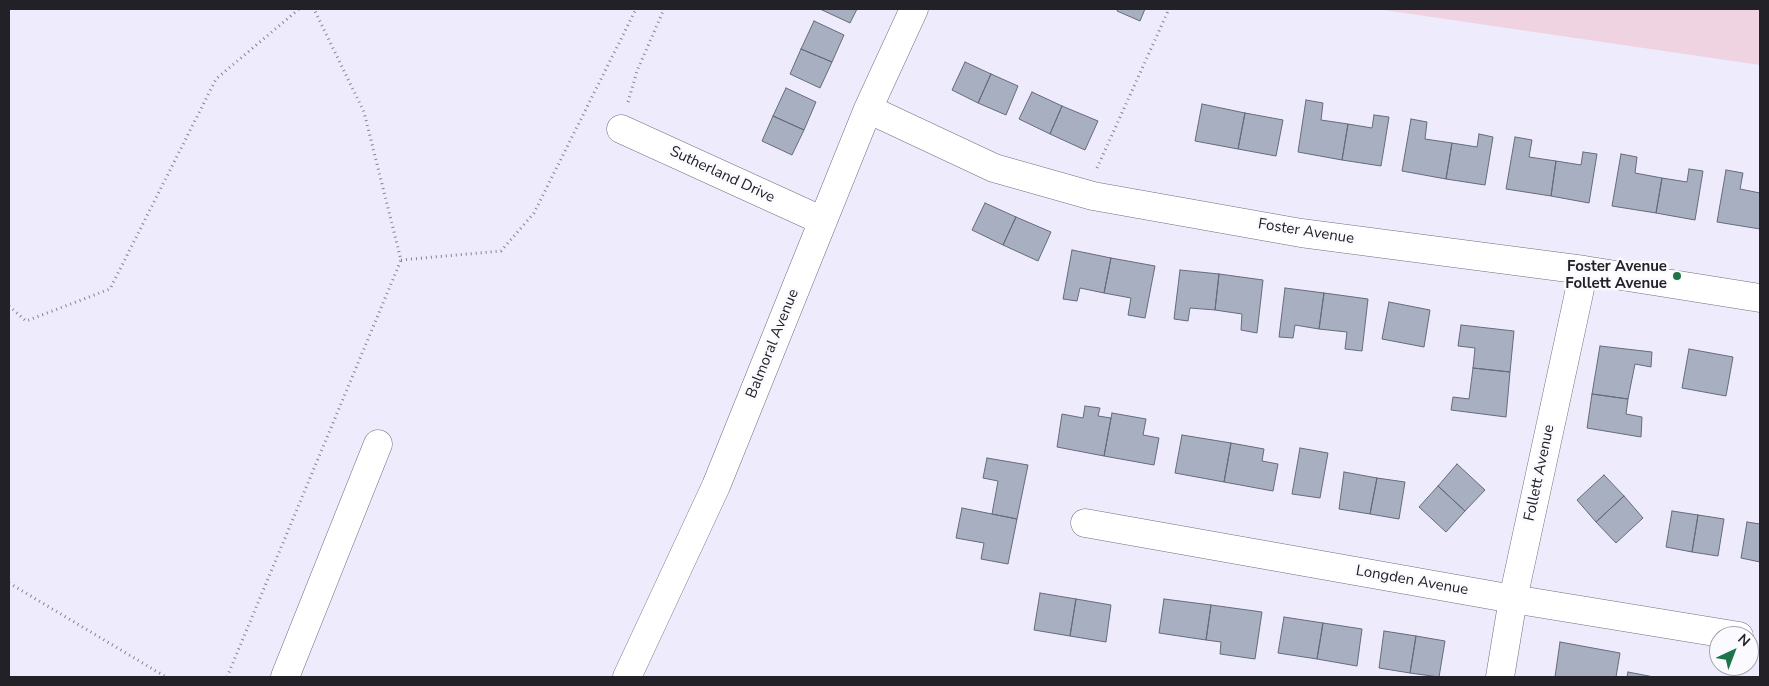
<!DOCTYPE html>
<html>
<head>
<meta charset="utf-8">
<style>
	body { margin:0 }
	#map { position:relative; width:1769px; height:686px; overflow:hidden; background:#eeebfd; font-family:"Nunito Sans",sans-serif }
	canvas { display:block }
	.frame { position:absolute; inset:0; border:10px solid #222127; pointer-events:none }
	.north { position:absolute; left:1709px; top:626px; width:50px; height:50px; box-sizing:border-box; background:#fbfafe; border:1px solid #a4a3a8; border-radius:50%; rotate:43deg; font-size:14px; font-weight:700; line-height:20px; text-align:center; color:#222127 }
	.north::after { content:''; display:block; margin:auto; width:18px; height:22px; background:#1e7549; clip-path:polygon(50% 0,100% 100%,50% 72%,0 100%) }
</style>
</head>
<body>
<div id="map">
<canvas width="1769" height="686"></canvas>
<div class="frame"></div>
<div class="north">N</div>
</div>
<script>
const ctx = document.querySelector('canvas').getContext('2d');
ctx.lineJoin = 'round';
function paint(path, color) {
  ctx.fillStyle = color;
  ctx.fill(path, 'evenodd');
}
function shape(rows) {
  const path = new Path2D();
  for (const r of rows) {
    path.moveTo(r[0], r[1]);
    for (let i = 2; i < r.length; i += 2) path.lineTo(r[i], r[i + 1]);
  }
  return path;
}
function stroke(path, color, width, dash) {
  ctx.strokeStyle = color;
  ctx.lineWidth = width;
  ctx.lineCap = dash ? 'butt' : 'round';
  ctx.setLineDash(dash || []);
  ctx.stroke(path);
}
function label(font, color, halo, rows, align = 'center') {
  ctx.font = font + ' "Nunito Sans",sans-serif';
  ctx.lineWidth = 5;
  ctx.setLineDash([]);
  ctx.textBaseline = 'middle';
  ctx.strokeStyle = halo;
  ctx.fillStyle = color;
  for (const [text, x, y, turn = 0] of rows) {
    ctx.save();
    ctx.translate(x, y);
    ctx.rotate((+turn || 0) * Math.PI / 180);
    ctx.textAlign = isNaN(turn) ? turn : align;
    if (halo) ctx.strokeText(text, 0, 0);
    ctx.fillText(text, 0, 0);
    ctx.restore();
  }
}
const green = shape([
	[1377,9,1760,9,1760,65]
]);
const building = shape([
	[820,9,857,9,850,23,820,9],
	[1118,9,1145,9,1140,21,1117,11,1118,9],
	[814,21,844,35,832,62,801,49,814,21],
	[801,49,832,62,820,88,790,74,801,49],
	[965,62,991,74,978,103,952,90,965,62],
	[991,74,1018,86,1006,115,978,103,991,74],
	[786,88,816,102,804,130,773,116,786,88],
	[1032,92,1062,106,1050,134,1019,119,1032,92],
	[1306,100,1323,103,1321,120,1348,124,1342,160,1298,152,1306,100],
	[1202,104,1245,113,1238,149,1195,141,1202,104],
	[1062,106,1098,121,1085,150,1050,134,1062,106],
	[1245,113,1283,120,1276,156,1238,149,1245,113],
	[1374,115,1389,117,1381,166,1342,160,1348,124,1372,128,1374,115],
	[773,116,804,130,792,155,762,141,773,116],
	[1411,119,1427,122,1425,139,1452,143,1446,179,1402,171,1411,119],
	[1479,134,1493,137,1485,185,1446,179,1452,143,1477,147,1479,134],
	[1515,137,1532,140,1529,157,1556,161,1551,196,1506,189,1515,137],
	[1583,152,1597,154,1589,203,1551,196,1556,161,1581,165,1583,152],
	[1621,154,1637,157,1635,173,1662,178,1656,213,1612,206,1621,154],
	[1689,169,1703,171,1695,220,1656,213,1662,178,1687,182,1689,169],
	[1726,170,1743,173,1740,189,1760,193,1760,229,1717,222,1726,170],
	[985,203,1016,217,1003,245,972,230,985,203],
	[1016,217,1051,232,1038,261,1003,245,1016,217],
	[1072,250,1111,258,1104,293,1080,288,1077,301,1063,299,1072,250],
	[1111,258,1155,266,1145,318,1128,315,1131,298,1104,293,1111,258],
	[1180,270,1219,274,1215,310,1190,308,1188,321,1174,319,1180,270],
	[1219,274,1263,280,1257,333,1241,330,1242,314,1215,310,1219,274],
	[1285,288,1324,293,1319,329,1295,325,1293,338,1279,337,1285,288],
	[1324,293,1368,299,1362,351,1345,349,1347,332,1319,329,1324,293],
	[1389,302,1430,310,1424,347,1382,339,1389,302],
	[1461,325,1514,331,1510,372,1473,368,1475,348,1458,346,1461,325],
	[1600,346,1652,352,1651,367,1635,364,1628,399,1592,394,1600,346],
	[1689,349,1733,357,1726,396,1682,388,1689,349],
	[1473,368,1510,372,1506,417,1451,410,1453,397,1469,399,1473,368],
	[1592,394,1628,399,1626,414,1642,417,1641,437,1587,428,1592,394],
	[1085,406,1100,408,1098,416,1111,418,1104,456,1057,447,1062,414,1083,418,1085,406],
	[1112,413,1146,419,1143,435,1159,438,1154,465,1104,456,1112,413],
	[1182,435,1231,443,1224,482,1175,473,1182,435],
	[1231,443,1264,449,1262,461,1278,464,1273,491,1224,482,1231,443],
	[1300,448,1328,453,1320,498,1292,494,1300,448],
	[987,458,1028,465,1017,519,992,514,998,481,983,478,987,458],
	[1457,464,1485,490,1465,511,1438,486,1457,464],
	[1344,472,1377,478,1370,514,1339,509,1344,472],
	[1604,475,1624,496,1596,522,1577,500,1604,475],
	[1377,478,1405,482,1399,519,1370,514,1377,478],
	[1438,486,1465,511,1446,532,1419,507,1438,486],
	[1624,496,1643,518,1616,543,1596,522,1624,496],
	[962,508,1017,519,1008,564,981,559,984,543,956,538,962,508],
	[1672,511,1698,515,1692,552,1666,547,1672,511],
	[1698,515,1724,519,1718,556,1692,552,1698,515],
	[1747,522,1760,524,1760,562,1741,558,1747,522],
	[1040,593,1076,599,1070,636,1034,630,1040,593],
	[1076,599,1111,605,1106,642,1070,636,1076,599],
	[1164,599,1211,605,1206,640,1159,633,1164,599],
	[1211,605,1262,612,1255,659,1220,654,1221,642,1206,640,1211,605],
	[1284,617,1323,623,1317,659,1278,653,1284,617],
	[1323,623,1362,629,1357,666,1317,659,1323,623],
	[1384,631,1416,636,1410,673,1379,668,1384,631],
	[1416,636,1445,641,1439,677,1410,673,1416,636],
	[1560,642,1620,653,1616,677,1555,677,1560,642],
	[1628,672,1654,677,1627,677,1628,672]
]);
const path = shape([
	[628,102,637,71,664,9],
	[1097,168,1169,9],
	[401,260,501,251,534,213,636,9],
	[9,306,26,321,110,289,216,79,299,9],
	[9,583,166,677],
	[227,677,401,260,364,112,314,9]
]);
const street = shape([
	[868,109,994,168,1093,196,1301,233,1584,270,1760,298],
	[621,129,823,221],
	[1085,523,1513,599,1739,636],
	[285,677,378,444],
	[627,677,716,486,868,109,914,9],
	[1500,677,1513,599,1584,270]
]);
const markers = [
	[1677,276,5,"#1e7549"]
];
const streetNames = [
	["Sutherland Drive",722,175,25],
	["Foster Avenue",1306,232,9],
	["Balmoral Avenue",773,344,-68],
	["Follett Avenue",1540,473,-78],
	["Longden Avenue",1412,581,10]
];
const poiNames = [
	["Foster Avenue",1667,267],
	["Follett Avenue",1667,284]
];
paint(green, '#efd3e0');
paint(building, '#a8afc0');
stroke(building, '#646b7a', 1);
stroke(street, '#716e7e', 29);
stroke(path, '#868490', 3, [1, 4]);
stroke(street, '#fff', 28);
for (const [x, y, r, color] of markers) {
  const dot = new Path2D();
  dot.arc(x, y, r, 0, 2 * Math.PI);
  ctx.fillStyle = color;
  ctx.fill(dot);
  stroke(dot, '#fbfafe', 2);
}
label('15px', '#222127', '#fbfafe', streetNames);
label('bold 15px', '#222127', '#fbfafe', poiNames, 'right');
</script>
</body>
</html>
